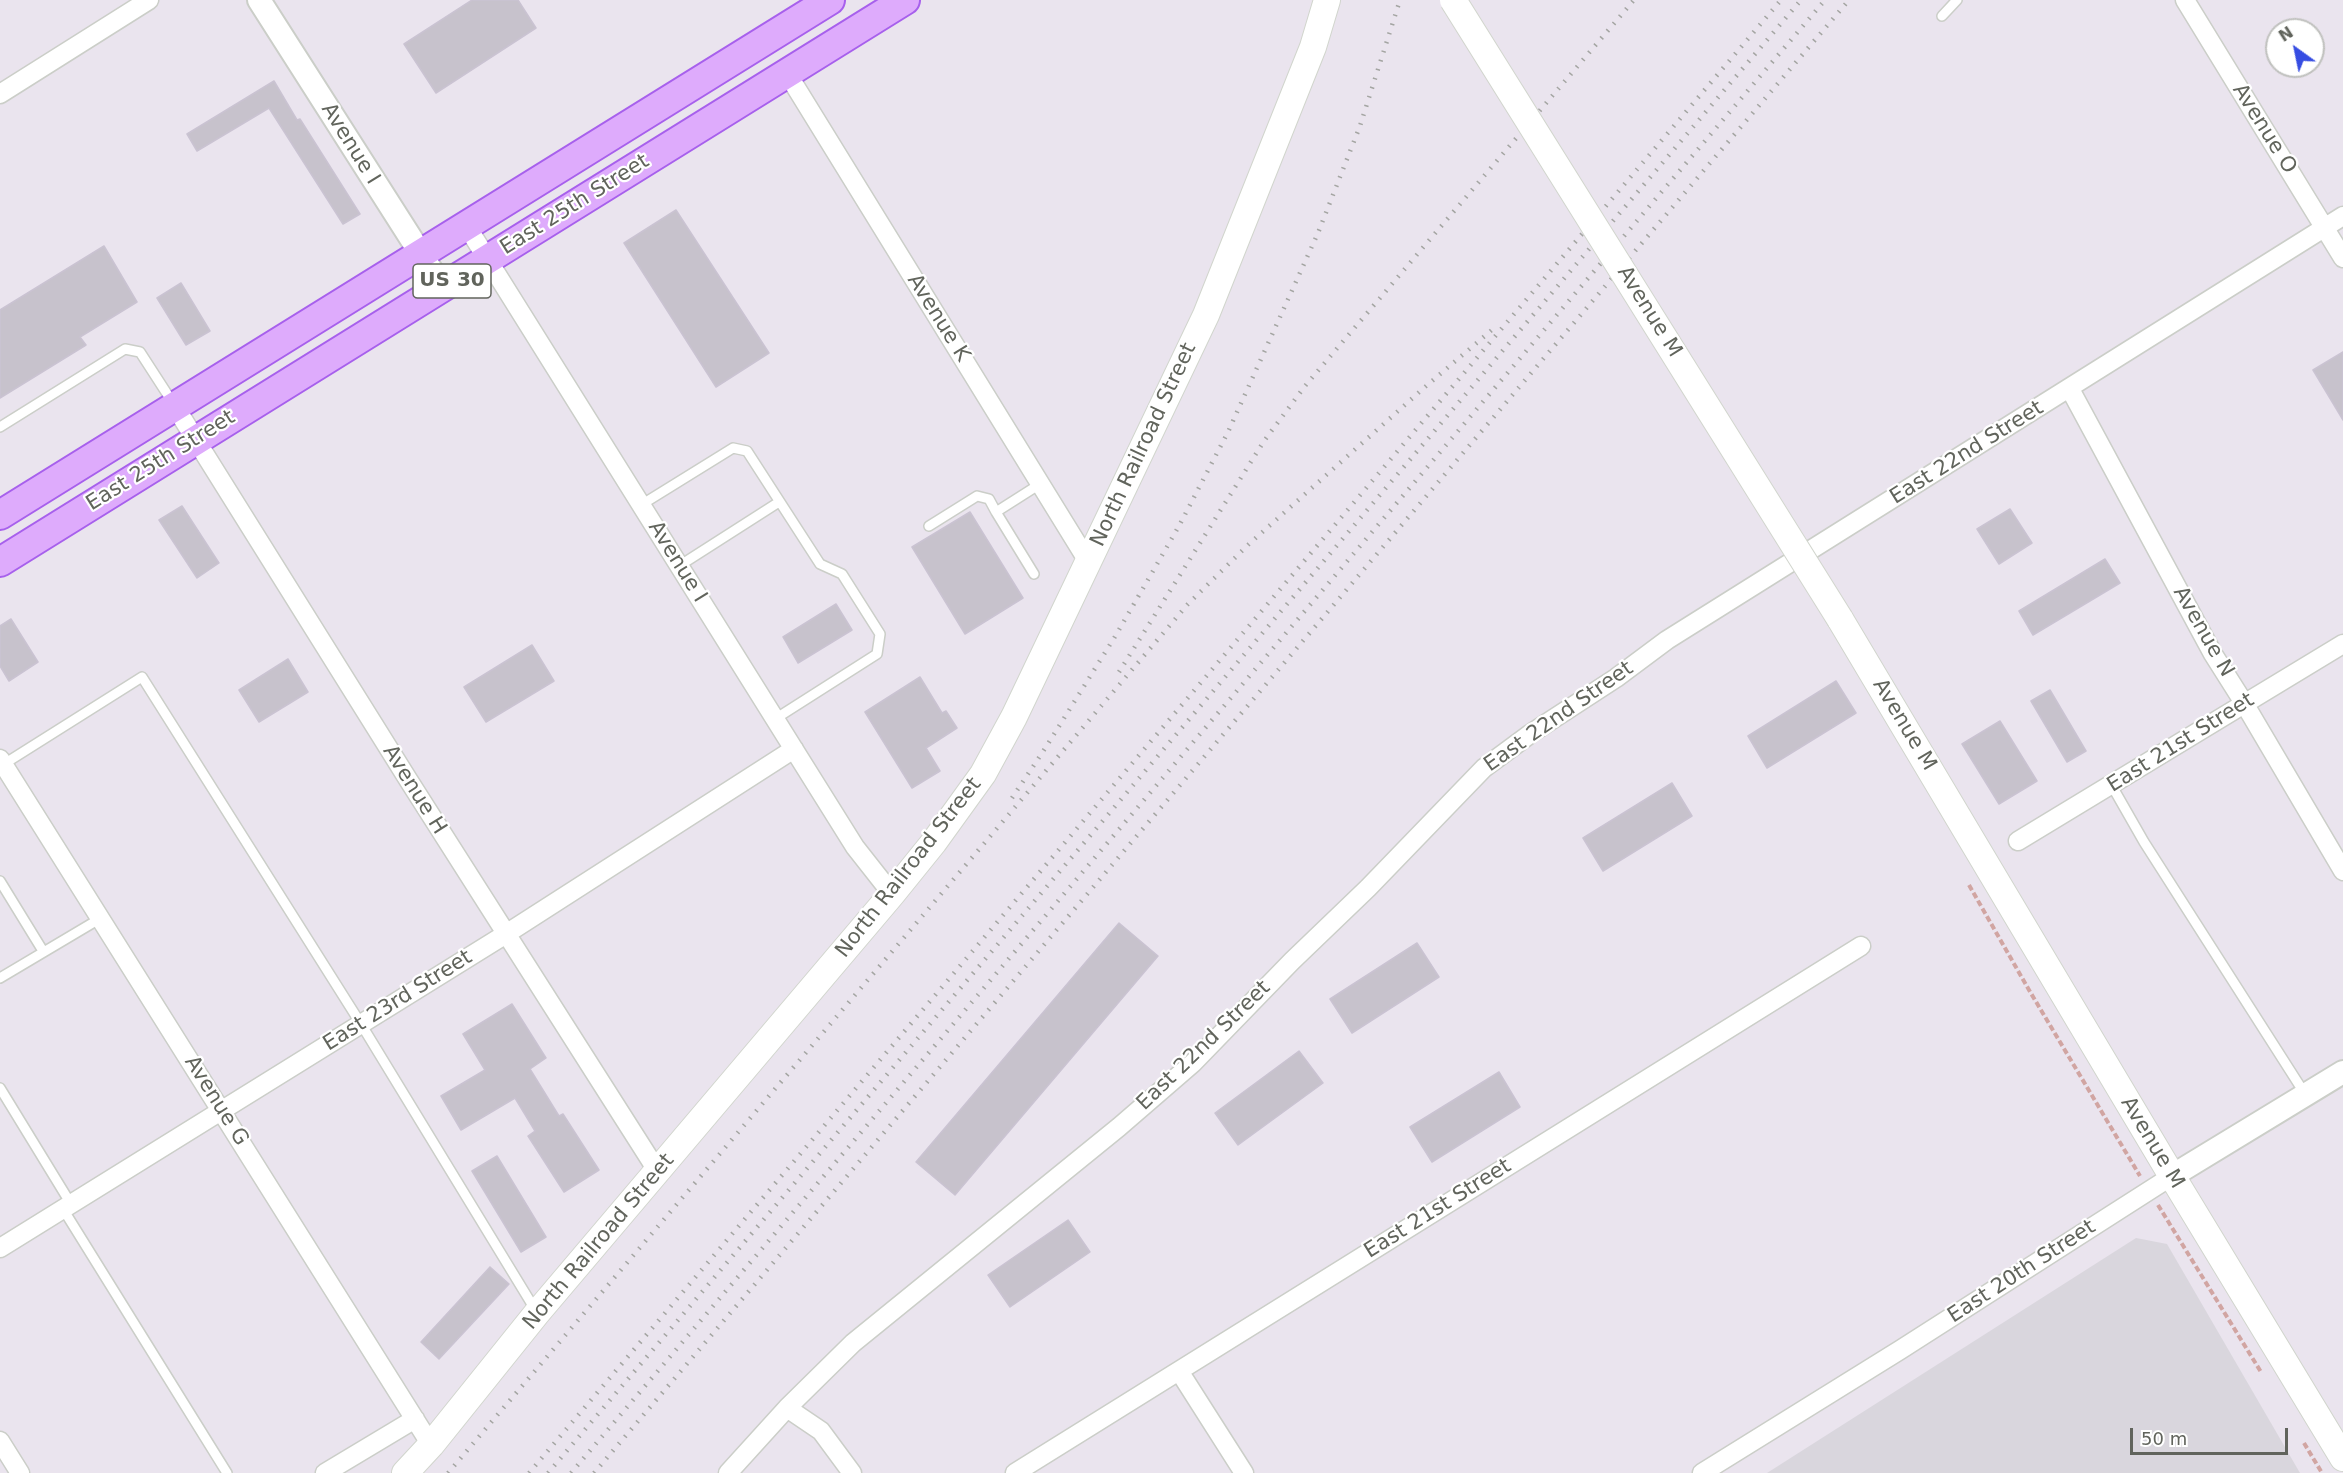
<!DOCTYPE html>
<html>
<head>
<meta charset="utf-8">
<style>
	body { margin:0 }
	#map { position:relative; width:2343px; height:1473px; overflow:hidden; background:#eae4ee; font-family:"DejaVu Sans",sans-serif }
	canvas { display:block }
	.north { position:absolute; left:2265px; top:18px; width:60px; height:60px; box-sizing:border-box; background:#fff; border:2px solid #c0c1be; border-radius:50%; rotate:327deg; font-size:16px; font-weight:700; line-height:24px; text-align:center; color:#61645c }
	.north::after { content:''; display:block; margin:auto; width:21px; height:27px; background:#364de2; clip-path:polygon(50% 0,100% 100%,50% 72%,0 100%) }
	.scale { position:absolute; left:2130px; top:1428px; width:158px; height:27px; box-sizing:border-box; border:3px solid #61645c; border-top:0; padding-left:8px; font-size:18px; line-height:21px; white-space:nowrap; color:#61645c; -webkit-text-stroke:4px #fff; paint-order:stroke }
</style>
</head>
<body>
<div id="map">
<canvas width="2343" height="1473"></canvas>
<div class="north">N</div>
<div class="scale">50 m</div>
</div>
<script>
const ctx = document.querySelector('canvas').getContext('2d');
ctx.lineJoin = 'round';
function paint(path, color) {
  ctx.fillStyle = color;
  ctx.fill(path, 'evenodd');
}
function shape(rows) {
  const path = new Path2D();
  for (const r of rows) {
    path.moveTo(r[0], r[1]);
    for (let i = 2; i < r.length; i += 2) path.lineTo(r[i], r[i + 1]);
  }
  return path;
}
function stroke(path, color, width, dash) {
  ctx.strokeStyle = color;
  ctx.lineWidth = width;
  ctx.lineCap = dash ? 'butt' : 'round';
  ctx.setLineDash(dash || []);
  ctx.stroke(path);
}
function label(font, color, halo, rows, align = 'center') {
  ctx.font = font + ' "DejaVu Sans",sans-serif';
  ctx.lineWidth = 4.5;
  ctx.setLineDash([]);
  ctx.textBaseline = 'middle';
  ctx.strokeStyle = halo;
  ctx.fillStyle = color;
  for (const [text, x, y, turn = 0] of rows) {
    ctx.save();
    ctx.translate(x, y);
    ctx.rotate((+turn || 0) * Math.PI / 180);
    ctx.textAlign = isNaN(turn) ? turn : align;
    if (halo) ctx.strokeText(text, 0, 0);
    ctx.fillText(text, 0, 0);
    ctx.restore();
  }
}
const industrial = shape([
	[2136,1238,2167,1244,2300,1473,1767,1473]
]);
const building = shape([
	[472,0,518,0,536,28,436,93,404,44,472,0],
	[274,81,297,120,300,119,360,214,343,224,269,108,197,151,187,134,274,81],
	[676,210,769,353,716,387,624,243,676,210],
	[104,246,137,302,80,337,86,345,0,398,0,310,104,246],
	[181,283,210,331,186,345,157,298,181,283],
	[2343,352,2343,420,2313,370,2343,352],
	[182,506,219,563,197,578,159,520,182,506],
	[2010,509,2032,543,1999,564,1977,529,2010,509],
	[970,512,1023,598,965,634,912,547,970,512],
	[2105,559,2120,583,2033,635,2019,611,2105,559],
	[836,604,852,630,798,663,783,637,836,604],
	[11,619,38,662,9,681,0,666,0,626,11,619],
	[532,645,554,681,486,722,464,687,532,645],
	[288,659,308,692,259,722,239,690,288,659],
	[920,677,942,713,946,711,957,728,926,748,940,771,912,788,865,712,920,677],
	[1836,681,1856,713,1767,768,1748,736,1836,681],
	[2050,690,2086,751,2067,762,2031,701,2050,690],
	[2000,721,2037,781,1999,804,1962,744,2000,721],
	[1672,783,1692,816,1603,871,1583,838,1672,783],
	[1119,923,1158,956,955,1195,916,1162,1119,923],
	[1417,943,1439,977,1352,1033,1330,999,1417,943],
	[512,1004,546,1058,530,1069,559,1116,563,1114,599,1170,564,1192,528,1136,535,1131,515,1098,461,1130,441,1096,485,1070,463,1034,512,1004],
	[1299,1051,1323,1083,1238,1145,1215,1113,1299,1051],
	[1499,1072,1520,1107,1432,1162,1410,1127,1499,1072],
	[497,1156,546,1237,521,1252,472,1171,497,1156],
	[1068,1220,1090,1252,1010,1307,988,1275,1068,1220],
	[490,1267,509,1284,439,1359,421,1342,490,1267]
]);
const path = shape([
	[1969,885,2029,990,2140,1176],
	[2158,1205,2261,1372],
	[2304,1443,2322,1473]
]);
const service = shape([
	[1942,16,1957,0],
	[0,427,125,349,140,352,173,403],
	[641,505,733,448,747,451,820,564,842,574,880,634,877,654,775,719],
	[929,526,977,496,989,499,996,512],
	[679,566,779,502],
	[1034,574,996,512,1040,484],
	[4,764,142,677,361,1024,536,1311],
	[2112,786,2144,842,2305,1094],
	[0,881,43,951],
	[0,978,101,918],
	[0,1088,71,1204],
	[63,1209,227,1473]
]);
const minor = shape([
	[2185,0,2343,258],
	[787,73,1089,563],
	[0,94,149,0],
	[466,225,855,847,892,894],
	[2070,389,2213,654,2244,703,2343,871],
	[174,405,409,781,658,1172],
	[0,759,431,1445],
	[2018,841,2343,644],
	[0,1248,506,934,794,749],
	[1179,1371,1244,1473],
	[787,1408,821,1431,852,1473],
	[0,1441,20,1473],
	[325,1473,415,1419],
	[728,1473,787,1408,853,1343,1119,1127,1193,1063,1292,961,1368,888,1484,768,1530,734,1616,678,1667,640,2343,216],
	[1015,1473,1861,946],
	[1702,1473,1900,1350,2172,1176]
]);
const tertiary = shape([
	[259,0,442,287],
	[2172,1176,2343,1072]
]);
const secondary = shape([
	[1840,619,2172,1176,2343,1458],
	[405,1473,431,1445,537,1313,892,894,934,842,983,774,1014,717,1206,315,1313,47,1327,0]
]);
const primary = shape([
	[0,515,830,0],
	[0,562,905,0]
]);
const rail = shape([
	[1119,672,1264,441,1305,386,1634,0],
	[1012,798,1046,747,1116,635,1179,526,1228,432,1318,233,1360,126,1400,0],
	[448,1473,1188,604,1249,544,1425,387,1493,329],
	[529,1473,1781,0],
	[548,1473,1801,0],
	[571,1473,1825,0],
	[594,1473,1849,0]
]);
const secondaryBridge = shape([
	[1453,0,1840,619]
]);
const shields = [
	[452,281,78]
];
const shieldNames = [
	["US 30",452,281]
];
const streetNames = [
	["Avenue O",2264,129,58],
	["Avenue I",350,144,58],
	["East 25th Street",575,205,-32],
	["Avenue M",1649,312,58],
	["Avenue K",938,318,58],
	["North Railroad Street",1144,445,-65],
	["East 22nd Street",1967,453,-32],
	["East 25th Street",161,461,-32],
	["Avenue I",677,562,58],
	["Avenue N",2203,632,60],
	["East 22nd Street",1559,717,-35],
	["Avenue M",1904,725,59],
	["East 21st Street",2181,743,-32],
	["Avenue H",414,790,58],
	["North Railroad Street",909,868,-52],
	["East 23rd Street",398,1001,-32],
	["East 22nd Street",1204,1046,-44],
	["Avenue G",216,1101,58],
	["Avenue M",2152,1143,59],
	["East 21st Street",1438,1209,-32],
	["North Railroad Street",599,1242,-50],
	["East 20th Street",2022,1272,-33]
];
paint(industrial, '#d9d6dd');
paint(building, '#c7c2cc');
stroke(building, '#cac3d2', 1.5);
stroke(service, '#cbcec8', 12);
stroke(minor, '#cbcec8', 21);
stroke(tertiary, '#cbcec8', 26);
stroke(secondary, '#d1d5cd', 28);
stroke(primary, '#a760ec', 32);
stroke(path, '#d1a5a2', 4, [6, 3]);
stroke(service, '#fff', 9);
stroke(minor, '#fff', 18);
stroke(tertiary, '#fff', 22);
stroke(secondary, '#fff', 26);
stroke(primary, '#deabfc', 28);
stroke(rail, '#a4a5a2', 4.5, [1.5, 8]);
stroke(secondaryBridge, '#d1d5cd', 28, []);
stroke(secondaryBridge, '#fff', 26);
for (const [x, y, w] of shields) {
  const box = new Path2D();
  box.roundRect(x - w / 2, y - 17, w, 34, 4.5);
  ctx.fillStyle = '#fff';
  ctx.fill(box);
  stroke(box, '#61645c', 1.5);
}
label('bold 20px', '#61645c', null, shieldNames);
label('21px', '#61645c', '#fff', streetNames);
</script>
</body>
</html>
